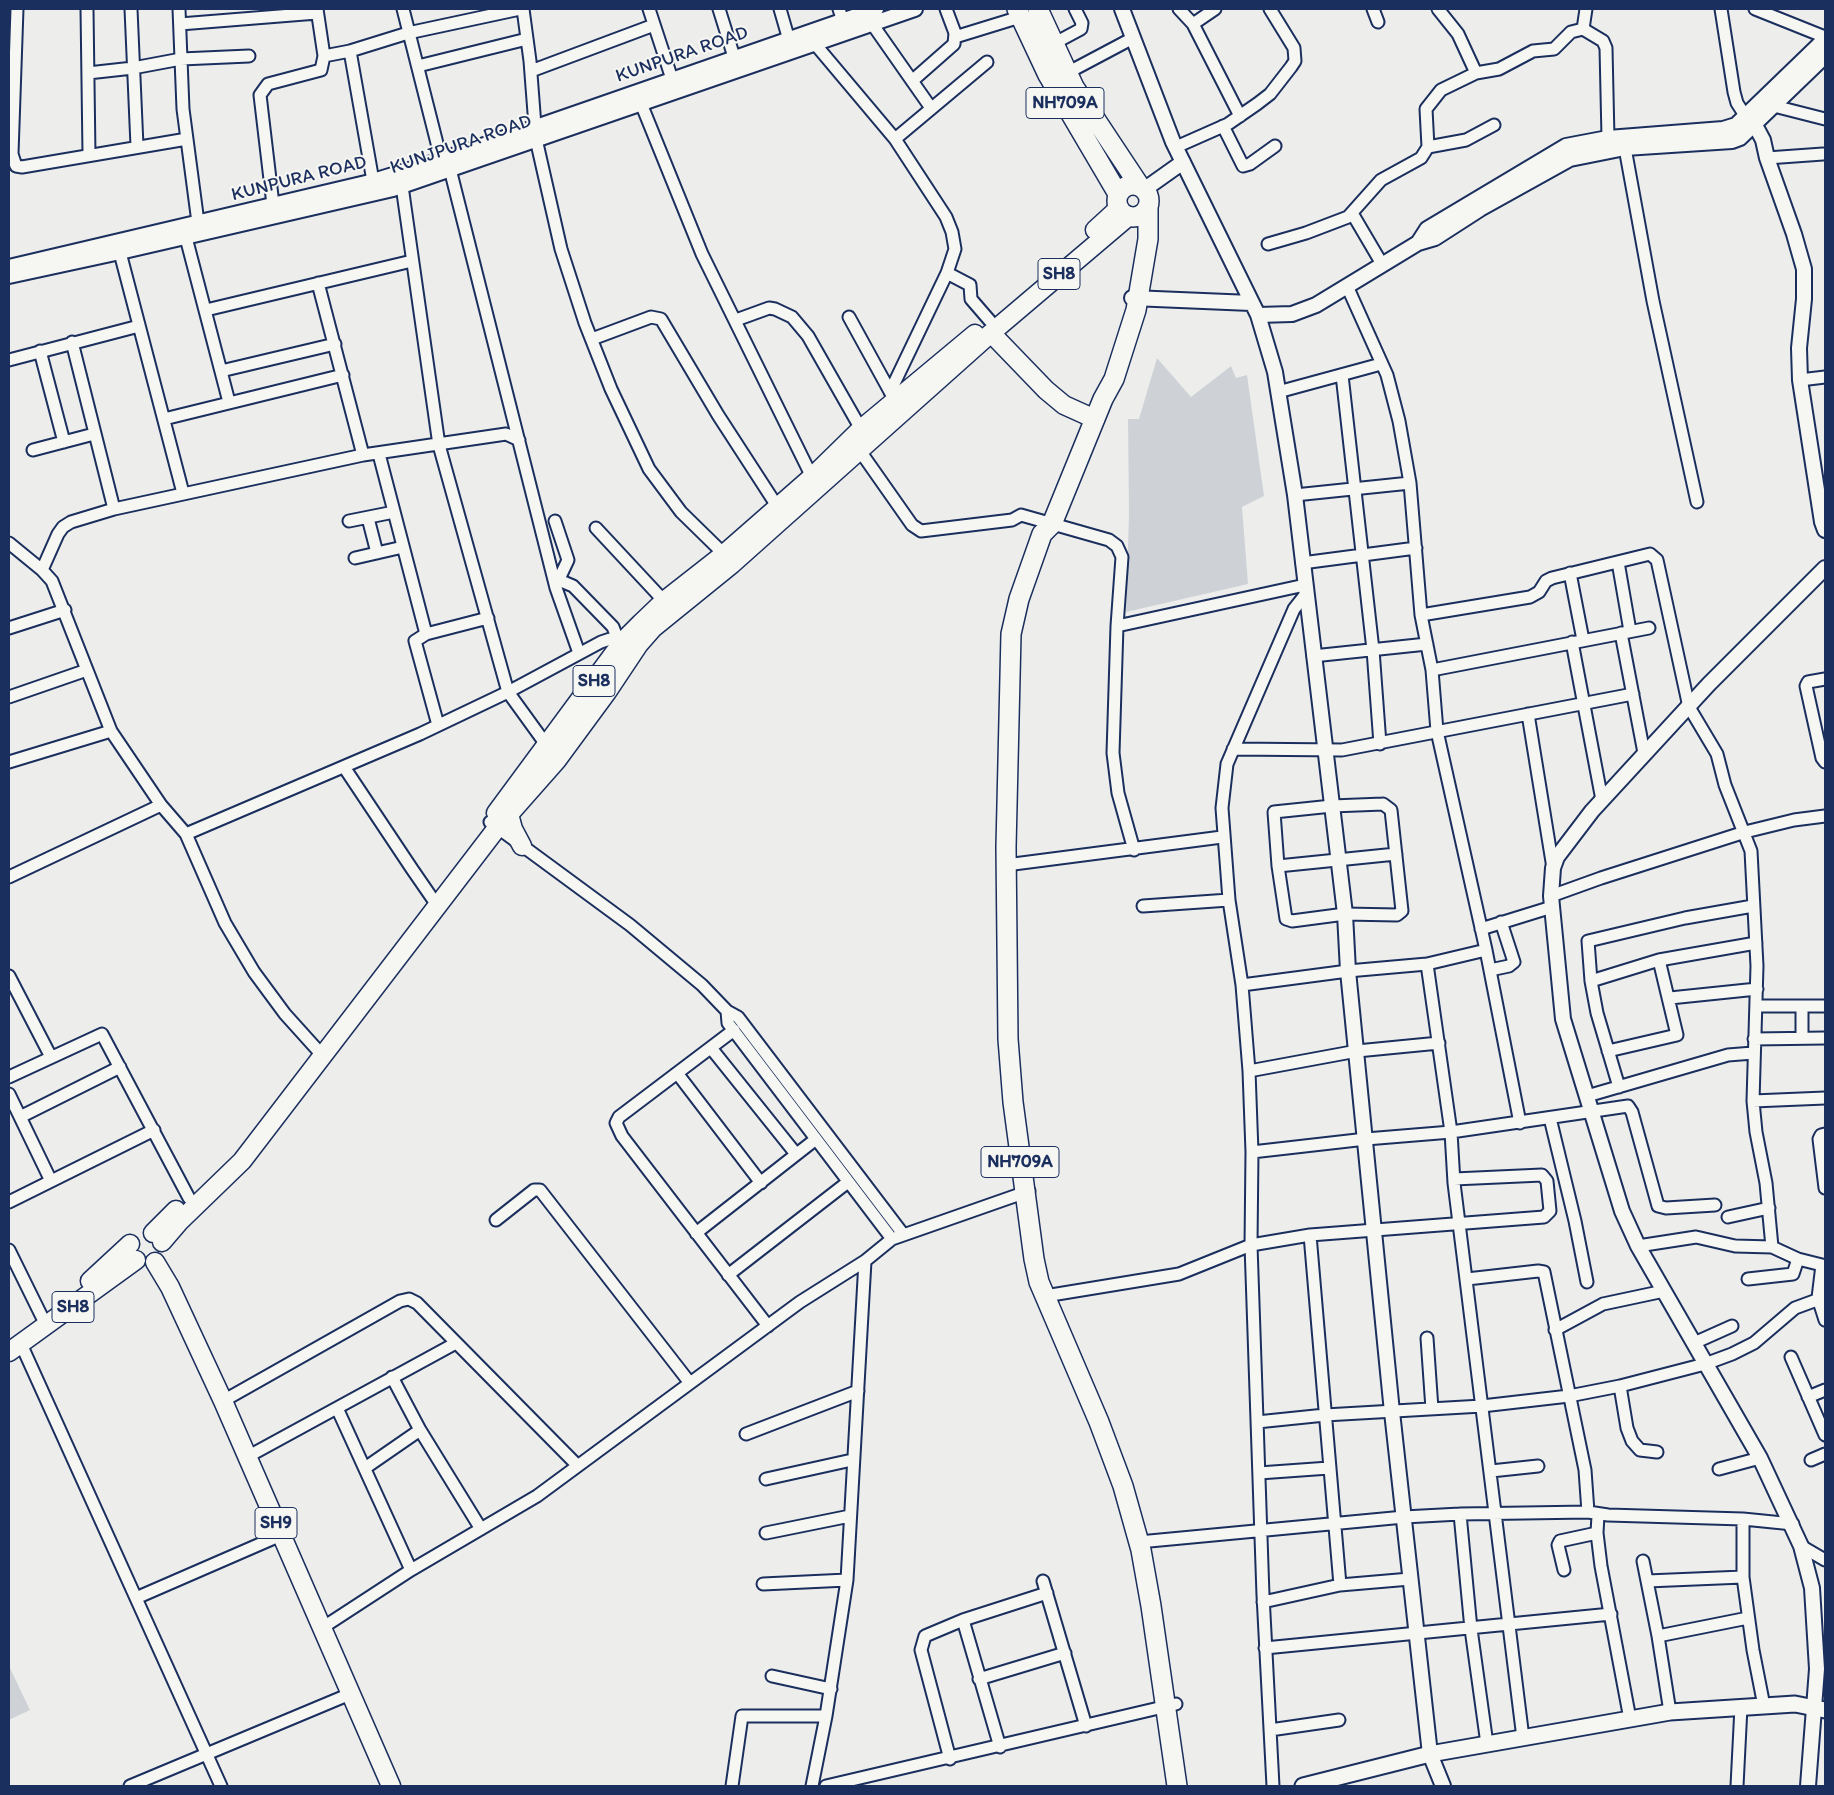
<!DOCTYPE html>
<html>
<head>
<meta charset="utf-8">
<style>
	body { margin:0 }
	#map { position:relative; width:1834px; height:1795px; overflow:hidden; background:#edeeec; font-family:Itim,sans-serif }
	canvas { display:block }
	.frame { position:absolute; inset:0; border:10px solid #1b2f5e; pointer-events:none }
</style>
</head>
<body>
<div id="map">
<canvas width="1834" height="1795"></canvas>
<div class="frame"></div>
</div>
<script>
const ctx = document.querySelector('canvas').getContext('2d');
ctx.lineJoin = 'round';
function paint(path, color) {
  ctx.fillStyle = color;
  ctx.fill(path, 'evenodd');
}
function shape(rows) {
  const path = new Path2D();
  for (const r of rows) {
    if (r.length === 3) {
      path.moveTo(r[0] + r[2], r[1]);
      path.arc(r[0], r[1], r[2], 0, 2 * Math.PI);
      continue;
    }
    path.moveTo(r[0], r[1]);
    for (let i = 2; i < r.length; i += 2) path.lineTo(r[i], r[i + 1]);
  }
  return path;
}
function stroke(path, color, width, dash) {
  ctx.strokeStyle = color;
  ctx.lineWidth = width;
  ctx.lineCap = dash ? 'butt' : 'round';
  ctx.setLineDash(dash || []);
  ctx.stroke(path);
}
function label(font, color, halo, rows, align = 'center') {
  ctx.font = font + ' Itim,sans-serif';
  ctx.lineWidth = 4;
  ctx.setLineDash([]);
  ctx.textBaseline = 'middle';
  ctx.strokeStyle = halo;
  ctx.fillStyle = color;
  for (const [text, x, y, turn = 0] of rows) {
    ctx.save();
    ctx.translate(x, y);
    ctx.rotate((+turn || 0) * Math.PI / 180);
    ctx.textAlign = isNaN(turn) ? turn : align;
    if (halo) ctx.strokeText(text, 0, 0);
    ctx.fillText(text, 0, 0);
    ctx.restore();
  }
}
const green = shape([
	[1157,358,1191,397,1231,366,1236,378,1247,375,1264,496,1242,507,1248,584,1126,612,1129,514,1128,419,1139,419],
	[9,1666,30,1710,9,1720]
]);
const minor = shape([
	[17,9,12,154,16,166,22,167,187,139],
	[87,9,89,154],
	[131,9,137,146],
	[179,9,183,109,199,230],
	[403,9,443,167],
	[523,9,530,61,536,139,561,249,585,323,611,389,649,469,681,512,728,558],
	[649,9,672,79],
	[719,9,734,57],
	[780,9,791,47],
	[839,9,845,28],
	[1179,9,1193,24,1240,116],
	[1373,9,1378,22],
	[1438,9,1458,34,1476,73],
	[1586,9,1583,29,1603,41,1606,48,1608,138],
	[1721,9,1734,92,1737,103,1746,117],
	[1755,9,1825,37],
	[868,18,931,108],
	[180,24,317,13],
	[1193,24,1215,9],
	[955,37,1020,17],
	[810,38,895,139,946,217,952,232,955,249,947,273,890,392],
	[1053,44,1081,29,1082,23,1075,9],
	[350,51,373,181],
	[324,56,350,51,408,33,520,9],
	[418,66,527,39],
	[531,71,654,25],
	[88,73,133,68,181,59,249,56],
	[1067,73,1133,38],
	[912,81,954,44,955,33,946,9],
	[638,96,702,254,812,477],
	[1766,104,1825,119],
	[1223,126,1243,166,1250,164,1275,146],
	[895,139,987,62],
	[1176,147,1228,124,1257,104,1270,94,1291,67,1295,61,1294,48,1270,9],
	[1428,147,1466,140,1494,125],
	[1625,148,1653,301,1697,502],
	[1767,158,1823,154],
	[450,169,556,588,579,653],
	[401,179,439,445,508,692,550,750],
	[274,213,260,95,268,84,321,70,324,56,317,9],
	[1352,213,1382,264],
	[184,230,229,402],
	[1268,244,1306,233,1348,217,1381,180,1421,158,1428,147,1426,109,1441,90,1476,73,1499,69,1533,51,1554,49,1571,32,1583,29],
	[118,245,183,493],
	[947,273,970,285,971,299,990,321],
	[318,283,363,455],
	[1347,286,1387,375,1399,421,1410,483,1421,615,1432,670,1437,731,1486,950,1520,1123],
	[206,310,412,261],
	[849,317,893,397],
	[736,320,769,308,775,309,792,317,808,336,861,429],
	[592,339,651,317,661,319,718,415,777,506],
	[72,342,114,509],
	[40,351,64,442],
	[9,360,139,326],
	[221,371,335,344],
	[1342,375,1373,650,1380,744],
	[1800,380,1825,377],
	[1278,392,1381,364],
	[164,419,343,375],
	[33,450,94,434],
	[860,451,912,525,921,531,1012,520,1021,515,1109,540,1117,546,1122,557,1117,626,1113,753,1118,793,1134,850],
	[379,454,426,634],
	[1295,495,1410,483],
	[368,518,377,553],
	[349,521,394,512],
	[555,521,568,560,559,579],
	[596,528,664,601],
	[9,543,42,570,52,581,111,731,161,805,186,834,225,923,254,972,285,1014,322,1055],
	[355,558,403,547],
	[1618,562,1630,631],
	[1302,563,1416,548],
	[42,570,58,534,63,527,71,522,114,509,363,455,506,434,519,440],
	[1570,573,1583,640],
	[554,578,573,586,613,627,618,640],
	[1421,615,1530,597,1539,592,1546,581,1552,578,1650,554,1657,560,1689,707,1717,754,1725,785,1751,851,1757,966,1753,1101,1756,1132,1766,1183,1772,1247],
	[1117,626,1305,585],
	[9,628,65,610],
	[1621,633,1644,753],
	[1572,642,1602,800],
	[1313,656,1427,644],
	[1432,670,1649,628],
	[1825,679,1808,682,1806,686,1822,758,1825,762],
	[9,697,87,670],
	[1528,714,1553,868],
	[438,725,415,641,426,634,488,618],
	[1233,749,1342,750,1633,694],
	[9,762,111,731],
	[344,767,412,869,432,898,439,904],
	[1383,804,1391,810,1402,911,1397,915,1345,914,1292,921,1286,919,1278,866,1274,812,1332,806,1383,804],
	[490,822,630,925,702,985,727,1011,738,1017,903,1234],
	[186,834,420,734,508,692,601,642,610,639,623,641],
	[1006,865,1222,837],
	[1278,866,1396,854],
	[9,877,161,805],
	[1551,896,1601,878,1745,832,1794,820,1825,816],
	[1143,906,1229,900],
	[1481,929,1552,907],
	[1427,964,1451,1132,1454,1183,1523,1738],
	[1490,970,1509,966,1514,962,1501,922],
	[9,976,51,1057],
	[1591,981,1659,960,1756,943],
	[1242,985,1348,971,1427,964,1486,950],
	[1670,998,1757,989],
	[1756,1006,1825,1006],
	[727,1011,728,1023,892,1239],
	[734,1030,619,1117,616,1123,622,1136,768,1326],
	[1802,1038,1802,1007],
	[1754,1039,1825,1038],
	[711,1048,796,1154],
	[1608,1051,1677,1035,1659,960],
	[1249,1071,1357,1051,1439,1043],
	[677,1073,761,1183],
	[9,1077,102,1034,189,1198],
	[1619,1087,1597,1013,1591,981,1588,941,1685,918,1753,906],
	[9,1094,51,1181],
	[1587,1096,1728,1055,1753,1053],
	[1753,1101,1825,1098],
	[20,1117,120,1067],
	[1550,1118,1575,1221,1587,1282],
	[1825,1134,1821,1135,1819,1139,1825,1188],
	[1252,1152,1366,1139,1451,1132,1628,1106,1632,1112,1658,1206,1666,1208,1715,1205],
	[9,1202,154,1130],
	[1728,1217,1769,1208],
	[496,1220,534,1190,540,1190,690,1383],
	[696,1233,816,1139],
	[1310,1235,1340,1585],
	[1638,1246,1696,1237,1735,1246,1772,1247,1798,1259,1822,1265,1818,1298,1825,1320],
	[9,1250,42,1317],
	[728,1275,848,1182],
	[1467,1279,1538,1271,1544,1272,1585,1470,1588,1512],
	[1748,1279,1793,1274,1798,1259],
	[1045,1296,1179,1274,1251,1245,1310,1235,1544,1217,1550,1211,1547,1181,1542,1175,1454,1179],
	[1555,1330,1603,1304,1664,1291],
	[1427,1338,1432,1409],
	[1694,1343,1732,1326],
	[21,1344,221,1786],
	[1791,1357,1825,1435],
	[1620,1386,1627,1428,1632,1441,1640,1450,1657,1452],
	[1808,1397,1825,1390],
	[223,1401,400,1301,409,1299,417,1303,577,1465],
	[337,1408,411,1570],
	[1257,1422,1325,1415,1482,1406,1569,1396,1620,1386,1705,1364,1732,1354,1754,1343,1795,1308,1825,1297],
	[420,1430,481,1529],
	[746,1434,858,1391],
	[247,1457,456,1343],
	[1811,1460,1825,1454],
	[365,1468,420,1430,392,1377],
	[1719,1469,1760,1458],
	[1491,1471,1538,1466],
	[1259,1473,1329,1468],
	[766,1479,852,1460],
	[1460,1514,1471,1629,1487,1744],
	[1598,1515,1597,1533,1601,1566,1630,1719],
	[1743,1519,1743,1577,1753,1650,1764,1706],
	[766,1533,850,1516],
	[1139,1542,1404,1517,1460,1514,1588,1512,1608,1515,1743,1519,1793,1524],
	[1801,1546,1825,1560],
	[1643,1561,1658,1636,1670,1712],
	[1564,1570,1558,1545,1560,1541,1597,1533],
	[1043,1581,1086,1726],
	[1647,1581,1743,1577],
	[763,1584,847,1580],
	[136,1598,281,1535],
	[1263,1602,1340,1585,1410,1579],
	[963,1620,1000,1747],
	[322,1628,411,1570,537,1496,800,1302,865,1261,892,1239,1029,1191],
	[1658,1636,1748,1618],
	[1265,1648,1611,1614],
	[772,1676,831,1689],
	[979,1679,1065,1653],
	[1270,1730,1339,1720],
	[950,1759,921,1650,925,1636,963,1620,1047,1593],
	[130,1786,350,1694],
	[732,1786,742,1716,826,1716],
	[812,1786,826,1716,847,1580,865,1261],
	[826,1786,1176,1704],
	[1273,1786,1263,1595,1251,1245,1252,1152,1249,1071,1242,985,1229,900,1222,808,1227,764,1294,609,1305,595],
	[1737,1786,1741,1707]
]);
const tertiary = shape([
	[1122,9,1173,142,1258,315,1275,372,1295,495,1345,914,1348,971,1392,1412,1430,1754,1443,1786],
	[1749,120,1755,125,1763,140,1767,158,1794,234,1804,269,1804,299,1799,348,1800,380,1822,522,1825,530],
	[1145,189,1183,162],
	[1418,243,1427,229,1566,146,1608,138,1723,129,1736,125,1825,39],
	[9,267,370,182,441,160,876,9],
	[9,276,120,252,393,189,915,9],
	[1132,298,1251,303],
	[1258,315,1292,314,1316,305,1418,243,1435,238,1480,209,1570,159,1625,148,1732,141,1740,138,1825,56],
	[1808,1786,1817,1669,1812,1588,1801,1546,1760,1458,1638,1246,1622,1211,1563,1019,1551,896,1553,868,1557,857,1592,811,1709,684,1825,568]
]);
const secondary = shape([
	[1303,1786,1430,1754,1670,1712,1795,1704,1825,1710]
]);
const primary = shape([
	[1095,230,1119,208],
	[991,333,1046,390,1064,405,1095,419],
	[496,813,623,641,641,623,664,601,724,554,812,477,861,429,975,334],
	[509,814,513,829,522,846],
	[153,1233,176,1210],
	[162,1242,180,1221,242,1161,497,828,557,760,607,692,639,644,653,628,732,564,991,333,1129,216],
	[155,1262,170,1287,223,1401,391,1786],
	[90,1281,130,1244],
	[9,1352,136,1260]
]);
const trunk = shape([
	[1017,9,1048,75,1118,194],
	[1038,9,1074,87,1139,185],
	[1133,201,16],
	[1148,207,1148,239,1136,310,1114,379,1103,399,1052,524,1042,534,1019,599,1011,634,1006,847,1008,1039,1013,1102,1034,1259,1039,1282,1099,1422,1123,1486,1141,1550,1151,1606,1177,1786]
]);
const shields = [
	[1065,103,78],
	[1059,274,42],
	[594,681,42],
	[1020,1162,78],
	[73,1307,42],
	[276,1523,42]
];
const shieldNames = [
	["NH709A",1065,103],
	["SH8",1059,274],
	["SH8",594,681],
	["NH709A",1020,1162],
	["SH8",73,1307],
	["SH9",276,1523]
];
const streetNames = [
	["KUNPURA ROAD",682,55,-19],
	["KUNJPURA ROAD",461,145,-19],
	["KUNPURA ROAD",299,179,-14]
];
paint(green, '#ced2d7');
stroke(minor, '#1b2f5e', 15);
stroke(tertiary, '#1b2f5e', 18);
stroke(secondary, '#1b2f5e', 19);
stroke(primary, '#1b2f5e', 21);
stroke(trunk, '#1b2f5e', 22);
stroke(minor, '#f6f6f2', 11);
stroke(tertiary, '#f6f6f2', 14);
stroke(secondary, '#f6f6f2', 15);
stroke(primary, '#f6f6f2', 18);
stroke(trunk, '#f6f6f2', 19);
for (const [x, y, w] of shields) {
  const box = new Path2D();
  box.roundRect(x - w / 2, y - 15.5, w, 31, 4);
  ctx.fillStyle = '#f6f6f2';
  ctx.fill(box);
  stroke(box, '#1b2f5e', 1);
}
label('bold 18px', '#1b2f5e', null, shieldNames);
label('19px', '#1b2f5e', '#f6f6f2', streetNames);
</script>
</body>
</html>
